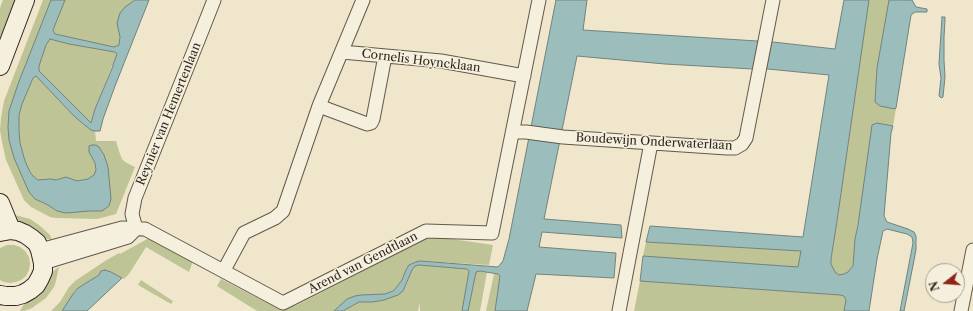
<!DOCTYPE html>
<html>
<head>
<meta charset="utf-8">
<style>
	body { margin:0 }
	#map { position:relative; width:973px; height:311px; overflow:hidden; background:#f0e6cc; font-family:"Libre Caslon Text",serif }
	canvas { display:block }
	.north { position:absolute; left:925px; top:263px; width:40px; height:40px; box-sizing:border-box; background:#f5efde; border:1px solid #a89f91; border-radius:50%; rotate:253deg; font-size:11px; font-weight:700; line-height:16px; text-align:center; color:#34281e }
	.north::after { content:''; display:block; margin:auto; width:14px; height:18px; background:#8f2418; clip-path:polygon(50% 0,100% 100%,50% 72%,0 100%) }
</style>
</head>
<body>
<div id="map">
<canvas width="973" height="311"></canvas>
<div class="north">N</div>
</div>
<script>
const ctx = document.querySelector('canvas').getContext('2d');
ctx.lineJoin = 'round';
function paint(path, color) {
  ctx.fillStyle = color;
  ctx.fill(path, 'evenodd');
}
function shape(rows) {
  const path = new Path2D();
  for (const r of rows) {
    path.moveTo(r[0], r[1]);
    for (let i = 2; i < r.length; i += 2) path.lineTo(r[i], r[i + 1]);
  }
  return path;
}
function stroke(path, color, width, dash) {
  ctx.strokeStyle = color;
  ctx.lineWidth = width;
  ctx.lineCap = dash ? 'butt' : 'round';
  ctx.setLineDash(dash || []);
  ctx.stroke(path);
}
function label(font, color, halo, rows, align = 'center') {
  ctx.font = font + ' "Libre Caslon Text",serif';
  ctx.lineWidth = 3;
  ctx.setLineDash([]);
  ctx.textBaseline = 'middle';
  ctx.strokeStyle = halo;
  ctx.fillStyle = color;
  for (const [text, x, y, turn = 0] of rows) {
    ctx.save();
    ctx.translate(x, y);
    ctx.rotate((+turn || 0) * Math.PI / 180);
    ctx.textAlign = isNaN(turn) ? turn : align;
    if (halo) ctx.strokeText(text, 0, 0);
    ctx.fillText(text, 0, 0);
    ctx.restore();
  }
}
const green = shape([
	[3,0,21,0,0,53,0,8],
	[43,0,51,0,18,84,8,127,9,140,14,158,35,199,48,205,57,211,102,211,108,167,104,155,99,147,89,152,95,163,96,170,94,175,88,179,77,181,66,177,56,180,51,179,39,180,33,176,30,172,25,161,20,144,19,132,19,115,22,104,33,78,36,76,76,118,91,130,95,131,96,141,116,141,119,151,122,159,125,162,135,167,116,214,97,219,56,218,50,217,31,207,24,200,6,160,2,142,0,130,1,118,4,101],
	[65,0,135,0,125,7,119,33,120,37,119,45,114,47,55,34,53,30],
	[869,0,889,0,877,68,875,102,880,106,896,108,893,126,877,123,855,239,853,266,848,272,844,274,839,275,835,272,831,264,831,259,837,221,838,214],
	[50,39,69,44,115,52,117,54,113,65,112,66,95,109,91,124,39,71,39,66,46,45],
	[12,215,19,216,30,219,39,225,50,235,52,240,43,238,21,224,17,221],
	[149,238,193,261,189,272,146,247,129,274,124,279,111,272,101,271,99,275,78,288,62,311,51,311,60,302,69,287,75,281,105,261,119,253,120,254],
	[431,238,445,238,493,245,489,265,420,261,409,265,406,270,402,280,396,288,393,291,385,294,361,295,339,307,334,311,257,311,217,286,221,279,277,308,286,309,299,304,425,239],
	[646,242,801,251,798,268,643,256],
	[7,245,14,245,20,247,25,251,29,257,30,264,29,270,26,276,21,280,16,282,10,283,4,282,0,280,0,248],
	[419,265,467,269,469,271,462,311,420,311,420,303,418,311,343,311,359,302,373,302,384,300,405,287,412,270,415,266],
	[59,267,56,281,54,287,46,298,32,308,24,311,20,311,24,304,53,271],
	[480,271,487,272,480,311,468,311,476,272],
	[494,274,498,274,500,276,495,311,486,311],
	[141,280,173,301,171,304,138,285],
	[640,281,840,295,844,296,846,300,844,311,634,311]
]);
const water = shape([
	[51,0,65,0,53,30,55,34,114,47,119,45,120,37,117,23,120,13,125,7,135,0,149,0,115,86,103,119,100,131,95,131,91,130,76,118,36,76,33,78,22,104,19,115,19,131,20,143,25,161,30,172,33,176,38,180,50,179,56,180,66,177,77,181,88,179,94,175,96,170,95,163,89,152,89,146,92,145,96,145,99,147,104,155,108,167,111,199,109,206,102,211,89,211,66,213,57,211,48,205,35,199,29,192,14,158,9,140,8,127,9,111,18,84,51,0],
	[50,39,69,44,115,52,117,54,113,65,113,66,95,109,91,123,39,71,39,66,46,45,50,39],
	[556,0,587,0,583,30,773,42,835,49,844,0,869,0,838,214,837,221,831,259,831,264,835,272,839,275,844,274,848,272,853,266,855,239,858,225,872,125,877,123,893,126,891,133,884,216,887,222,908,229,914,232,916,236,916,250,904,311,900,311,913,243,912,237,907,234,887,229,883,231,877,259,869,311,844,311,846,300,844,296,840,295,640,281,643,256,798,267,801,251,646,242,650,226,803,237,829,75,768,69,753,69,665,64,577,56,544,219,621,225,622,238,542,232,539,247,616,253,614,278,536,274,527,311,495,311,500,276,498,274,480,271,476,272,468,311,462,311,469,271,467,269,419,265,415,266,412,270,403,291,398,295,384,300,373,302,359,302,343,311,334,311,347,299,355,296,361,295,385,294,393,291,396,288,402,280,406,270,409,265,416,262,420,261,498,267,503,261,509,239,556,0],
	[889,0,912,0,916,7,927,9,927,12,915,12,911,15,896,108,895,109,880,106,875,102,877,68,889,0],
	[942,17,945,17,945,20,944,37,944,60,945,77,943,97,941,98,939,96,941,78,939,64,942,17],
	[105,270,111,272,122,278,87,311,62,311,73,294,78,288,99,275,101,271,105,270]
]);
const street = shape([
	[342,52,441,61,524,76],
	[319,106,367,124,371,123,373,119,385,56],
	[513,132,526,132,563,137,727,148,735,148,742,144,746,138,773,0],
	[136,229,132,214,135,198,203,28,214,0],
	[40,250,122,228,145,229,283,303,426,231,492,233,539,0],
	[43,263,128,237,136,229],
	[224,270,244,233,275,218,283,211,319,106,363,0],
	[619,311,651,143],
	[961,311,973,250]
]);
const secondary = shape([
	[0,66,25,0],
	[0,203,11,230],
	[0,232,11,230,18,231,25,234,31,238,37,243,40,250,43,263,43,271,40,278,36,285,30,290,23,294,16,296,6,296,0,295]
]);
const streetNames = [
	["Cornelis Hoyncklaan",421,61,7],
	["Reynier van Hemertenlaan",169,114,-68],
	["Boudewijn Onderwaterlaan",654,142,3],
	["Arend van Gendtlaan",363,263,-27]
];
paint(green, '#bec495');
paint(water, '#9bbebc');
stroke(water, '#72827d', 1);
stroke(street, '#63584a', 15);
stroke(secondary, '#34281e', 20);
stroke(street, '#f5efde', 13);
stroke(secondary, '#f5efde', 18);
label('12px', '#34281e', '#f5efde', streetNames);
</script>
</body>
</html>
